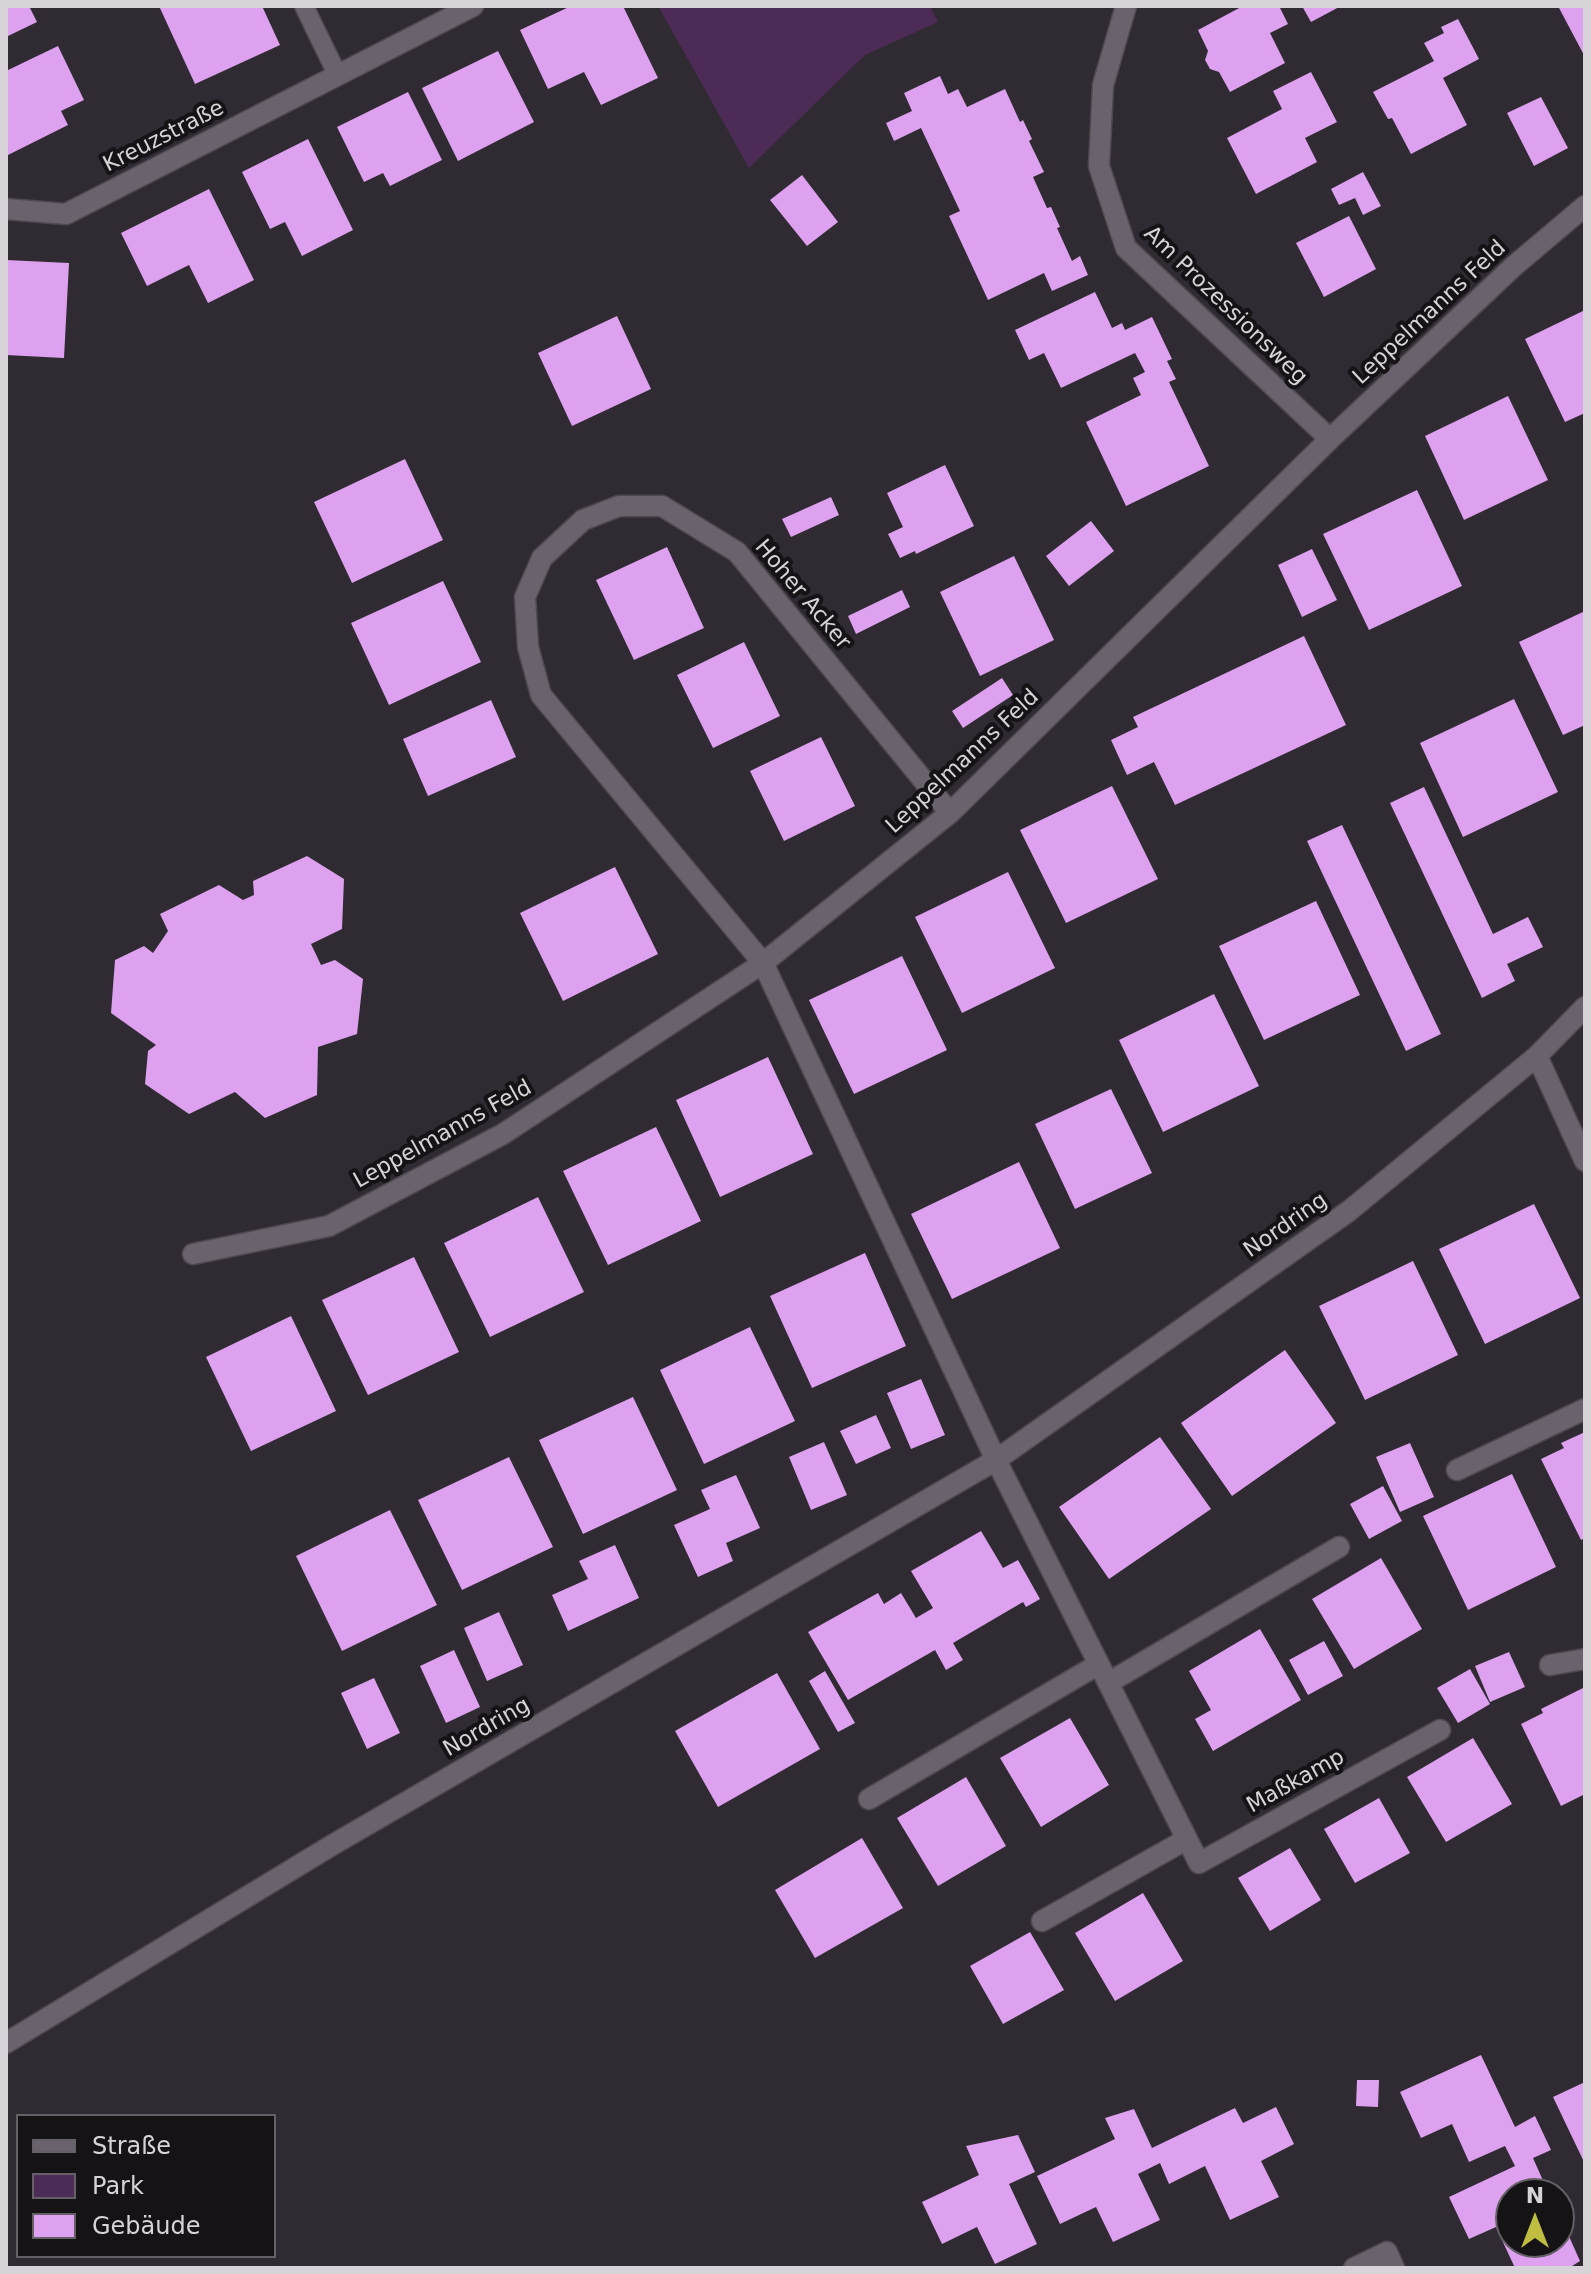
<!DOCTYPE html>
<html>
<head>
<meta charset="utf-8">
<style>
	body { margin:0 }
	#map { position:relative; width:1591px; height:2274px; overflow:hidden; background:#302a32; font-family:"DejaVu Sans",sans-serif }
	canvas { display:block }
	.frame { position:absolute; inset:0; border:8px solid #d8d3d9; pointer-events:none }
	.legend { position:absolute; left:16px; top:2114px; width:260px; height:144px; box-sizing:border-box; background:#161317; border:2px solid #646065; margin:0; padding:10px 14px; list-style:none; font-size:24px; color:#d8d3d9 }
	.legend li { display:flex; align-items:center; gap:16px; height:40px }
	.legend b { width:40px; border:2px solid #646065 }
	.north { position:absolute; left:1495px; top:2178px; width:80px; height:80px; box-sizing:border-box; background:#161317; border:2px solid #646065; border-radius:50%; rotate:0deg; font-size:22px; font-weight:700; line-height:32px; text-align:center; color:#d8d3d9 }
	.north::after { content:''; display:block; margin:auto; width:28px; height:36px; background:#c0be40; clip-path:polygon(50% 0,100% 100%,50% 72%,0 100%) }
</style>
</head>
<body>
<div id="map">
<canvas width="1591" height="2274"></canvas>
<div class="frame"></div>
<ul class="legend">
<li><b style="height:10px;background:#6a626c"></b>Straße</li>
<li><b style="height:22px;background:#4c2b56"></b>Park</li>
<li><b style="height:22px;background:#dda1ef"></b>Gebäude</li>
</ul>
<div class="north">N</div>
</div>
<script>
const ctx = document.querySelector('canvas').getContext('2d');
ctx.lineJoin = 'round';
function paint(path, color) {
  ctx.fillStyle = color;
  ctx.fill(path, 'evenodd');
}
function shape(rows) {
  const path = new Path2D();
  for (const r of rows) {
    path.moveTo(r[0], r[1]);
    for (let i = 2; i < r.length; i += 2) path.lineTo(r[i], r[i + 1]);
  }
  return path;
}
function stroke(path, color, width, dash) {
  ctx.strokeStyle = color;
  ctx.lineWidth = width;
  ctx.lineCap = dash ? 'butt' : 'round';
  ctx.setLineDash(dash || []);
  ctx.stroke(path);
}
function label(font, color, halo, rows, align = 'center') {
  ctx.font = font + ' "DejaVu Sans",sans-serif';
  ctx.lineWidth = 8;
  ctx.setLineDash([]);
  ctx.textBaseline = 'middle';
  ctx.strokeStyle = halo;
  ctx.fillStyle = color;
  for (const [text, x, y, turn = 0] of rows) {
    ctx.save();
    ctx.translate(x, y);
    ctx.rotate((+turn || 0) * Math.PI / 180);
    ctx.textAlign = isNaN(turn) ? turn : align;
    if (halo) ctx.strokeText(text, 0, 0);
    ctx.fillText(text, 0, 0);
    ctx.restore();
  }
}
const green = shape([
	[658,6,930,6,938,22,865,55,749,168]
]);
const building = shape([
	[6,6,29,6,37,22,6,37],
	[159,6,262,6,280,45,195,84],
	[571,6,623,6,658,78,601,105,584,72,548,89,520,30],
	[1243,6,1279,6,1288,24,1270,33,1285,63,1230,92,1219,72,1210,69,1205,60,1208,51,1198,30],
	[1302,6,1341,6,1311,22],
	[1558,6,1585,6,1585,57],
	[1458,19,1479,59,1443,78,1467,125,1411,154,1392,118,1388,119,1373,92,1434,61,1424,43,1444,33,1441,27],
	[58,46,84,100,61,111,68,125,6,156,6,71],
	[498,51,534,122,458,161,422,88],
	[1311,72,1337,122,1305,138,1317,162,1256,194,1227,138,1282,109,1273,91],
	[940,76,948,94,958,89,967,107,1005,89,1020,122,1023,120,1032,139,1029,141,1044,172,1033,177,1047,208,1051,207,1060,227,1057,228,1072,261,1080,256,1088,275,1052,291,1044,273,988,300,949,216,960,211,921,128,894,141,886,123,912,111,904,93],
	[408,92,442,160,390,186,383,173,364,182,337,127],
	[1541,97,1568,148,1534,166,1507,113],
	[308,139,353,230,302,256,285,222,270,229,242,172],
	[1363,172,1381,206,1363,215,1355,198,1339,205,1331,189],
	[802,175,838,222,807,246,770,200],
	[209,189,254,280,208,303,189,265,147,286,121,233],
	[1349,216,1376,269,1324,297,1296,243],
	[6,260,69,263,64,358,6,355],
	[1095,292,1112,328,1122,323,1125,330,1152,317,1172,359,1167,361,1176,379,1169,382,1209,466,1126,506,1086,422,1141,395,1133,378,1145,372,1135,353,1061,388,1044,353,1029,360,1015,330],
	[1585,310,1585,413,1565,422,1525,339],
	[617,316,651,389,572,426,538,353],
	[1508,396,1548,480,1464,520,1425,436],
	[405,459,443,540,352,583,314,502],
	[945,465,974,526,916,554,915,551,900,558,888,534,903,527,887,493],
	[1417,490,1462,586,1369,630,1323,534],
	[831,497,839,515,791,537,782,519],
	[1091,521,1114,551,1069,586,1046,556],
	[667,547,704,628,634,660,596,580],
	[1312,549,1337,600,1302,617,1278,565],
	[1014,556,1054,640,980,676,940,592],
	[443,581,481,662,389,705,351,623],
	[902,590,910,607,856,634,848,616],
	[1585,611,1585,725,1563,735,1519,642],
	[1304,636,1346,725,1175,805,1154,762,1127,775,1111,740,1138,727,1133,717],
	[744,642,780,716,713,748,677,675],
	[1002,678,1013,695,963,728,952,711],
	[1514,699,1558,792,1463,837,1420,743],
	[491,700,516,757,428,796,403,739],
	[821,737,855,806,784,841,750,771],
	[1112,786,1158,879,1066,923,1020,830],
	[1424,787,1493,934,1528,917,1543,947,1507,964,1515,981,1482,998,1390,803],
	[1342,825,1441,1034,1406,1051,1307,841],
	[307,856,344,879,342,929,311,944,321,965,335,960,363,979,357,1034,318,1047,317,1095,265,1118,235,1092,189,1114,145,1084,148,1051,156,1045,111,1013,115,960,144,946,153,953,168,931,160,914,219,885,243,900,254,895,253,881],
	[615,867,658,954,563,1001,520,913],
	[1008,872,1055,968,962,1013,915,917],
	[1316,901,1360,995,1264,1040,1219,946],
	[902,956,947,1050,854,1094,809,1000],
	[1214,994,1259,1086,1163,1132,1119,1040],
	[768,1057,813,1154,720,1197,676,1100],
	[1111,1089,1152,1173,1075,1209,1035,1124],
	[656,1127,701,1221,608,1265,563,1171],
	[1019,1162,1060,1248,952,1299,911,1214],
	[538,1197,584,1292,490,1337,444,1243],
	[1534,1204,1580,1298,1485,1344,1439,1249],
	[865,1253,906,1346,812,1388,770,1296],
	[414,1257,459,1352,368,1395,322,1300],
	[1413,1261,1458,1355,1365,1400,1319,1306],
	[291,1316,336,1411,251,1451,206,1357],
	[750,1327,795,1421,704,1464,660,1370],
	[1285,1350,1336,1423,1232,1496,1181,1423],
	[921,1379,945,1435,911,1449,887,1393],
	[633,1397,677,1490,583,1534,539,1440],
	[876,1415,891,1448,856,1464,840,1431],
	[1585,1432,1585,1538,1581,1540,1541,1459,1564,1448,1561,1443],
	[1160,1437,1211,1509,1109,1579,1059,1507],
	[824,1442,847,1495,811,1510,789,1457],
	[1410,1443,1434,1497,1400,1512,1376,1457],
	[509,1457,553,1547,462,1590,418,1500],
	[1512,1474,1556,1567,1468,1610,1423,1516],
	[736,1475,760,1528,726,1543,733,1561,698,1577,674,1525,710,1509,701,1490],
	[1383,1486,1402,1521,1369,1539,1350,1504],
	[390,1510,437,1605,342,1651,296,1556],
	[981,1531,1003,1568,1018,1560,1040,1599,1026,1607,1023,1602,953,1643,963,1660,946,1670,935,1650,848,1700,808,1632,878,1593,884,1604,901,1593,916,1618,933,1608,911,1571],
	[615,1545,639,1598,568,1631,552,1595,588,1579,579,1561],
	[1381,1558,1422,1629,1354,1669,1312,1599],
	[499,1612,523,1665,487,1681,464,1628],
	[1260,1629,1301,1700,1213,1751,1195,1719,1211,1710,1189,1671],
	[1324,1641,1343,1676,1308,1695,1289,1660],
	[454,1650,480,1707,446,1723,420,1666],
	[1509,1652,1525,1687,1490,1702,1475,1666],
	[1470,1669,1490,1704,1458,1723,1437,1688],
	[825,1671,855,1723,838,1732,809,1681],
	[777,1673,820,1749,718,1807,675,1731],
	[374,1678,400,1733,367,1749,341,1693],
	[1585,1687,1585,1794,1561,1806,1521,1724,1543,1713,1541,1709],
	[1070,1718,1109,1785,1041,1827,1000,1758],
	[1473,1738,1512,1804,1446,1842,1407,1777],
	[966,1777,1006,1846,938,1886,897,1818],
	[1379,1798,1410,1853,1355,1883,1324,1829],
	[862,1838,903,1908,815,1958,775,1890],
	[1290,1848,1321,1900,1270,1931,1238,1878],
	[1143,1893,1183,1961,1115,2001,1075,1933],
	[1030,1932,1064,1990,1003,2024,970,1966],
	[1481,2055,1515,2127,1535,2116,1551,2150,1533,2158,1549,2194,1511,2194,1511,2242,1559,2242,1559,2214,1580,2261,1569,2268,1515,2268,1496,2227,1469,2239,1449,2197,1515,2166,1505,2146,1469,2162,1452,2124,1421,2138,1400,2092],
	[1357,2080,1379,2080,1378,2107,1356,2106],
	[1585,2082,1585,2164,1553,2097],
	[1276,2107,1294,2144,1261,2161,1279,2197,1230,2220,1205,2166,1169,2184,1160,2163,1138,2174,1160,2220,1113,2242,1096,2207,1060,2224,1037,2176,1115,2139,1105,2118,1134,2109,1152,2148,1235,2108,1243,2123],
	[1018,2135,1035,2172,1009,2184,1037,2244,995,2264,977,2227,942,2244,922,2202,979,2175,966,2146]
]);
const lane = shape([
	[304,6,338,76]
]);
const street = shape([
	[1126,6,1103,85,1099,166,1126,248,1330,439],
	[6,209,66,214,473,6],
	[950,813,737,552,662,506,619,506,583,520,542,558,525,597,528,647,541,695,763,963,996,1460,1199,1863,1440,1730],
	[1537,1056,1585,1161],
	[193,1254,329,1226,503,1134,763,963,950,813,1330,439,1514,266,1585,206],
	[1457,1470,1585,1409],
	[1550,1665,1585,1659],
	[1108,1683,1339,1547],
	[869,1799,1099,1664],
	[1042,1921,1187,1839],
	[6,2043,334,1844,996,1460,1349,1211,1537,1056,1585,1007],
	[1354,2268,1387,2252,1394,2268]
]);
const streetNames = [
	["Kreuzstraße",164,137,-27],
	["Am Prozessionsweg",1225,306,44],
	["Leppelmanns Feld",1430,313,-43],
	["Hoher Acker",802,595,50],
	["Leppelmanns Feld",963,762,-43],
	["Leppelmanns Feld",443,1135,-29],
	["Nordring",1286,1226,-35],
	["Nordring",487,1728,-30],
	["Maßkamp",1296,1782,-29]
];
paint(green, '#4c2b56');
paint(building, '#dda1ef');
stroke(lane, '#4e484f', 21);
stroke(street, '#4e484f', 23);
stroke(lane, '#6a626c', 18);
stroke(street, '#6a626c', 20);
label('22px', '#d8d3d9', '#161317', streetNames);
</script>
</body>
</html>
